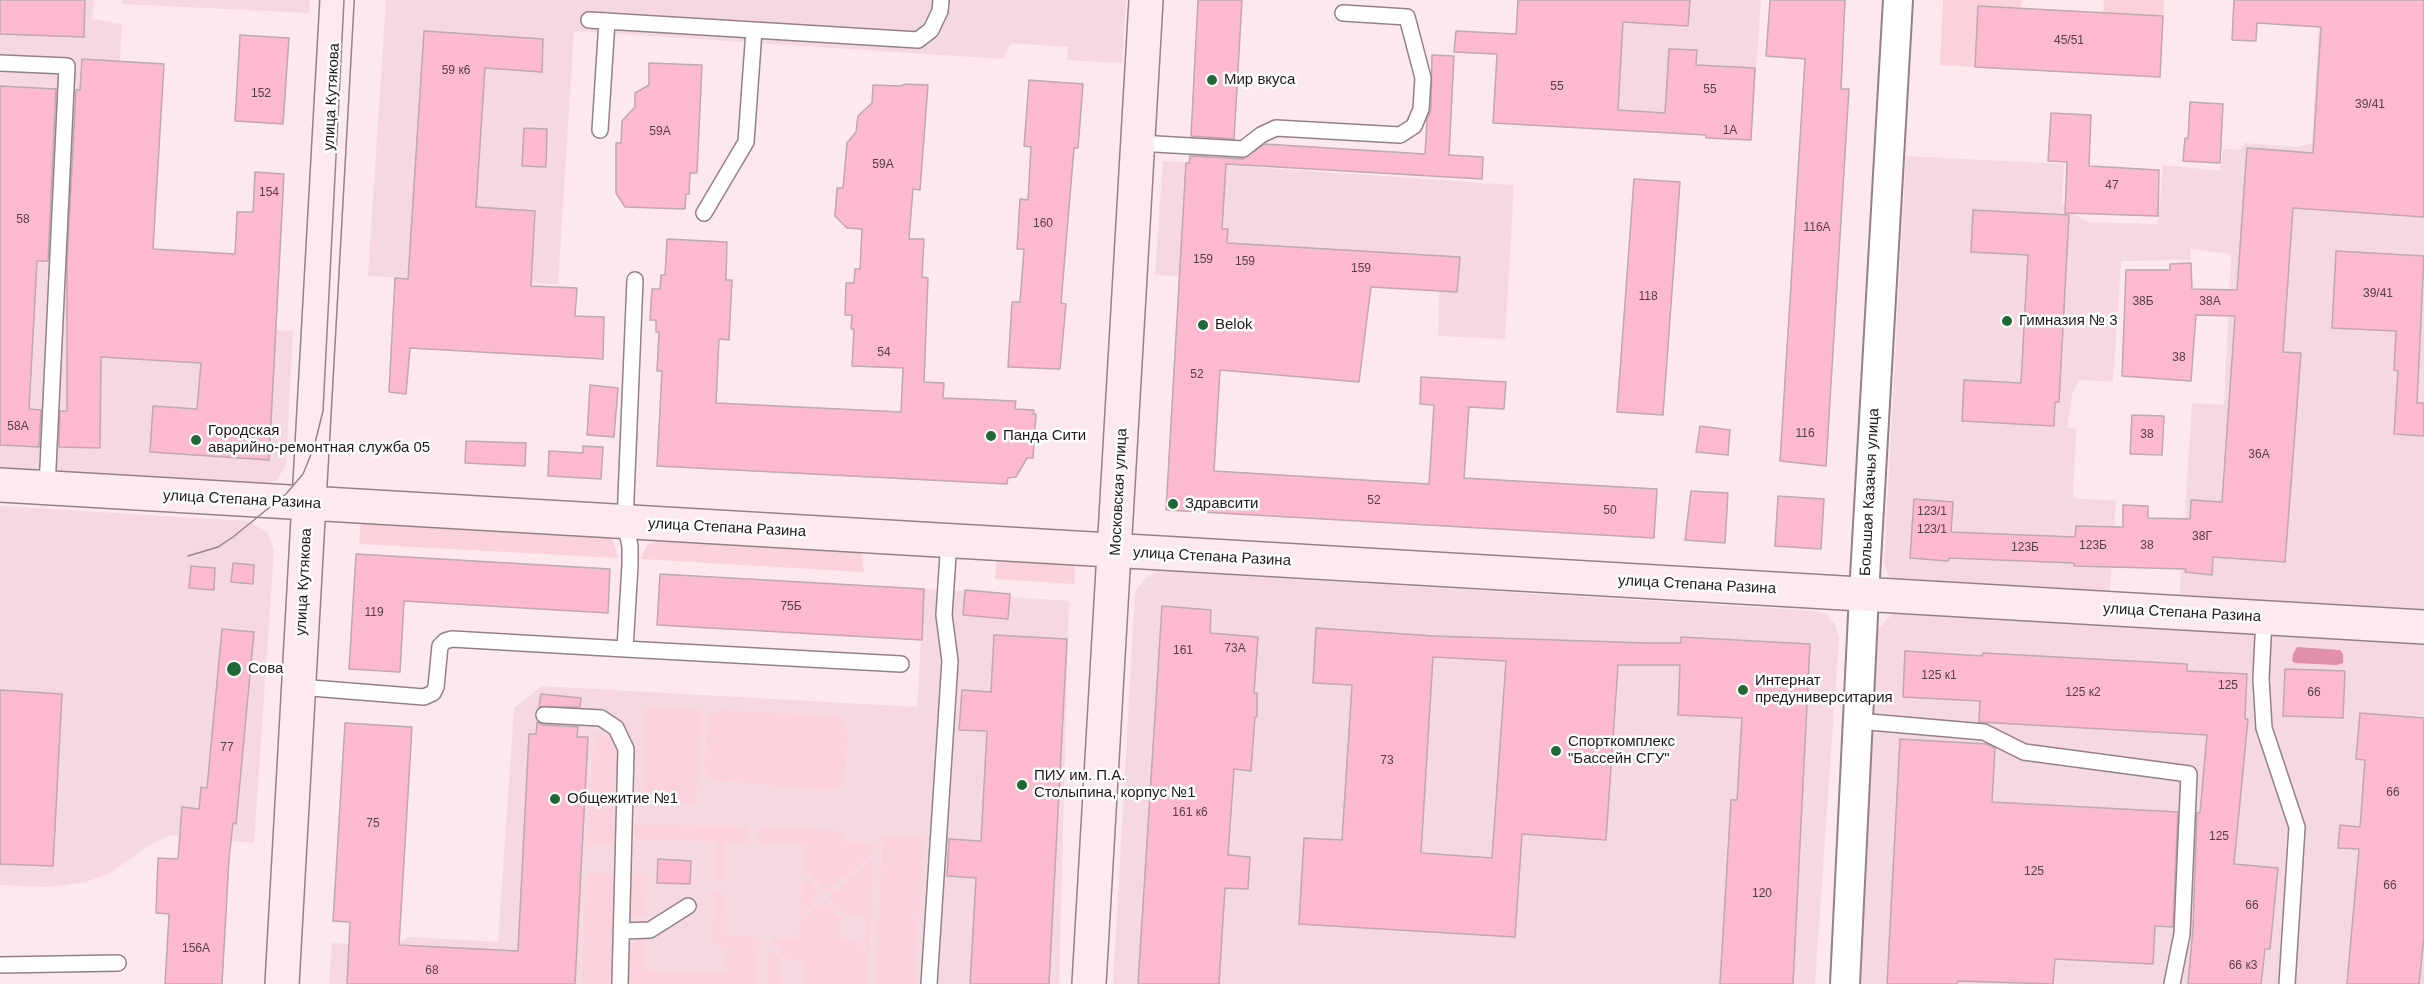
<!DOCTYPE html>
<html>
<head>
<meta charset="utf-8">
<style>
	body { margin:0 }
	canvas { display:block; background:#fde8ee }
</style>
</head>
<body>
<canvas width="2424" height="984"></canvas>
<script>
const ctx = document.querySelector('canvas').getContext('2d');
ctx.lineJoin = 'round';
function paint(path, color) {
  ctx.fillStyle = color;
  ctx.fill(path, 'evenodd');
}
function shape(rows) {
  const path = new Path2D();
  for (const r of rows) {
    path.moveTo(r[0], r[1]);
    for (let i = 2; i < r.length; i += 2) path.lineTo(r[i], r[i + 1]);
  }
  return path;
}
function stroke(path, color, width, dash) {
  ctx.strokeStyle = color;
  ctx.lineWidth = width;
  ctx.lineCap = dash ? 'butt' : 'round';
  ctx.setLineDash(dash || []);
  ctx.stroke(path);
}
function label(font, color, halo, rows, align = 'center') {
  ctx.font = font + ' Arial,sans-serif';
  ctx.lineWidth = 5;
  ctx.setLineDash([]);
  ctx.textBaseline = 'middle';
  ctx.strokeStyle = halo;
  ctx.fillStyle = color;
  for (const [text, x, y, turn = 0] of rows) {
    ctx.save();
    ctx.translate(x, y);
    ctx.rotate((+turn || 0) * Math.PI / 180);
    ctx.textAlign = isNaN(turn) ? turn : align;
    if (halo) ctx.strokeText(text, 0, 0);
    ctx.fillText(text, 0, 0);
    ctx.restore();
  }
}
const built = shape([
	[0,0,94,0,92,19,122,24,105,320,293,331,286,465,277,480,264,484,0,468],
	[122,0,310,0,309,13,122,4],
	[386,0,1126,0,1122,63,1067,60,1068,47,1011,43,1003,59,574,31,558,284,368,276],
	[1518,0,1761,0,1753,116,1694,113,1693,134,1493,123,1514,63],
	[2320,0,2424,0,2424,615,2179,605,2192,403,2224,405,2231,254,2191,249,2190,260,2121,261,2113,382,2080,380,2073,391,2067,428,2076,429,2073,498,2116,501,2109,600,1895,583,1888,575,1884,563,1906,156,2064,164,2062,204,2074,214,2088,222,2158,224,2163,165,2220,171,2223,149,2241,150,2244,143,2298,147,2312,143],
	[1163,161,1514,185,1505,339,1438,336,1439,291,1155,275],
	[0,506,248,521,267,532,274,550,254,843,170,835,146,847,112,872,86,882,50,887,0,885],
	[1158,571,1816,611,1826,614,1835,624,1839,638,1815,984,1113,984,1135,592,1146,578],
	[924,589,1010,594,1010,597,1069,601,1059,984,329,984,332,943,393,946,409,937,498,942,514,708,542,686,917,707],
	[1895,611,2424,639,2424,984,1857,984,1875,632]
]);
const green = shape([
	[1943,0,2022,0,2021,8,1978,6,1975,67,1940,65],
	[2104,0,2164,0,2163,16,2103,13],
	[361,521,606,536,613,539,618,558,359,544],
	[665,539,861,551,864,572,640,559,648,544],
	[997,559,1075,564,1074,584,995,579],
	[646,707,702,711,696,804,642,800],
	[721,710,834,716,839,719,843,722,848,736,843,781,839,786,827,790,713,780,709,777,705,768,707,720,712,713],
	[595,732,609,738,617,751,615,845,588,844],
	[632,824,747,827,747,843,725,842,723,880,716,880,717,841,631,839],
	[759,828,843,831,843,842,875,843,874,851,826,892,804,866,805,844,758,843],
	[883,835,924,836,914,984,875,984],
	[874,858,869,951,862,937,866,928,863,917,855,914,846,916,829,897],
	[586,873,608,873,614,877,611,984,583,984],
	[633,873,647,873,646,917,631,917],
	[803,875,820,895,800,914],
	[715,891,722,891,721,935,759,937,756,984,629,984,628,950,636,941,646,937,645,970,725,973,727,945,712,944],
	[825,901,841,921,839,928,842,937,851,941,858,940,868,959,867,984,805,984,802,981,805,973,804,967,801,961,795,958,786,959,773,940,773,938,798,939,800,921],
	[769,946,781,962,778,972,780,980,785,984,767,984]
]);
const forest = shape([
	[2297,647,2340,650,2343,654,2343,663,2337,665,2295,663,2292,661,2293,654]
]);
const building = shape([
	[0,0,85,0,84,37,0,34,0,0],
	[1198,0,1242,0,1234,139,1191,136,1198,0],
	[1518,0,1690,0,1688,26,1623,22,1618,110,1665,113,1669,49,1697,50,1696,65,1755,68,1751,140,1706,138,1706,135,1493,123,1497,54,1454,52,1456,31,1516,34,1518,0],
	[1770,0,1845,0,1841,89,1849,89,1826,466,1780,461,1805,59,1766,56,1770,0],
	[2234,0,2424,0,2424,217,2293,208,2283,352,2301,353,2285,562,2213,557,2212,575,2185,572,2186,569,2074,566,2074,563,1949,558,1948,561,1910,558,1914,499,1953,502,1951,532,2075,537,2076,526,2123,527,2123,505,2148,506,2148,518,2190,519,2191,500,2222,502,2235,316,2196,315,2191,381,2122,376,2126,270,2170,270,2170,264,2191,263,2192,289,2237,290,2247,148,2313,153,2321,27,2257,23,2256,41,2232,40,2234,0],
	[1978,6,2163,16,2160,77,1975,67,1978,6],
	[424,31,543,39,542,72,485,68,476,207,535,211,531,286,577,288,575,316,604,317,603,359,410,348,406,394,389,392,395,278,408,279,424,31],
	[240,35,289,38,283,124,235,121,240,35],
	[1432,55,1454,56,1449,155,1483,157,1482,179,1226,164,1222,229,1228,229,1227,243,1460,257,1457,292,1371,287,1359,382,1220,370,1214,471,1429,484,1434,405,1420,404,1421,377,1506,382,1504,409,1469,407,1464,478,1657,489,1654,538,1166,510,1186,163,1189,163,1190,156,1243,159,1265,144,1425,154,1427,120,1431,110,1432,55],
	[82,59,164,64,153,249,235,254,237,212,253,212,255,172,284,174,269,460,150,452,153,406,197,409,201,363,101,357,100,448,59,447,60,411,67,411,67,262,76,90,80,90,82,59],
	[649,63,702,65,697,173,690,173,689,194,686,194,685,209,625,207,616,193,616,143,621,143,622,121,635,107,635,93,649,85,649,63],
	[1029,80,1083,84,1078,148,1074,148,1061,303,1066,304,1060,369,1008,367,1012,302,1020,302,1024,249,1017,249,1020,199,1028,200,1031,147,1024,146,1029,80],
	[905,84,928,85,920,190,913,189,909,239,924,239,922,277,928,278,924,382,944,383,943,398,1016,401,1015,409,1034,410,1033,414,1036,414,1033,458,1027,458,1016,477,1008,478,1007,484,657,466,662,371,657,371,659,332,656,332,656,320,650,320,652,289,660,289,661,275,665,275,667,239,727,242,726,280,732,280,729,340,719,339,716,403,901,412,903,368,852,366,854,329,851,329,852,315,845,315,846,283,854,283,855,269,860,269,862,229,847,228,835,216,837,188,843,188,847,143,856,132,858,116,872,103,873,85,901,86,905,84],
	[0,86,56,89,48,261,37,261,29,409,41,410,39,447,0,445,0,86],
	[2190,102,2223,104,2220,163,2183,161,2185,138,2188,139,2190,102],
	[2051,113,2091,115,2089,166,2159,170,2158,216,2065,213,2067,162,2048,161,2051,113],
	[524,128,547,129,546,167,522,166,524,128],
	[1634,179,1680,182,1663,415,1617,412,1634,179],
	[1973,210,2069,215,2059,402,2055,402,2054,426,1962,421,1964,380,2021,383,2028,255,1971,252,1973,210],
	[2336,251,2424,256,2417,403,2424,403,2424,436,2394,434,2398,371,2394,370,2396,331,2332,328,2336,251],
	[590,385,618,388,614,437,587,435,590,385],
	[2132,415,2164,416,2162,455,2130,454,2132,415],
	[1700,426,1730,430,1728,455,1696,452,1700,426],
	[466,441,526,443,525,466,465,463,466,441],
	[583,446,603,447,601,479,548,476,549,451,583,453,583,446],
	[1691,491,1728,493,1725,543,1685,540,1691,491],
	[1778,496,1824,499,1821,549,1775,546,1778,496],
	[356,554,610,569,608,613,404,601,400,672,349,669,356,554],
	[233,563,254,565,253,584,231,582,233,563],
	[191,566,215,568,214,590,189,588,191,566],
	[660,574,924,589,922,640,657,625,660,574],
	[965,590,1010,594,1008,619,963,615,965,590],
	[1162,606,1211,610,1210,633,1258,637,1254,693,1257,693,1257,717,1255,717,1251,771,1234,769,1228,855,1250,857,1248,889,1225,888,1219,984,1138,984,1162,606],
	[1316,628,1434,636,1648,643,1681,643,1681,637,1810,644,1793,984,1720,984,1731,800,1737,800,1742,718,1678,715,1680,665,1618,665,1606,840,1522,834,1515,937,1299,924,1304,838,1342,840,1352,685,1313,683,1316,628],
	[1433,657,1506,661,1492,858,1421,853,1433,657],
	[222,629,254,632,236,824,233,823,229,859,222,984,165,984,169,914,156,913,158,858,178,859,182,807,199,809,201,787,207,788,222,629],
	[994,635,1067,639,1049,984,970,984,976,878,947,876,949,839,981,841,987,731,959,730,962,690,991,692,994,635],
	[1905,651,1982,656,1983,653,2187,664,2187,671,2247,674,2245,719,2248,719,2234,864,2278,868,2270,949,2265,949,2261,984,2188,984,2193,928,2197,813,2200,813,2207,735,1979,722,1980,701,1903,697,1905,651],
	[2285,669,2345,671,2343,718,2283,716,2285,669],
	[0,690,62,694,53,866,0,864,0,690],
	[541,694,581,698,580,707,539,707,541,694],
	[2360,713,2424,718,2424,937,2419,984,2347,984,2359,849,2338,848,2340,825,2360,827,2365,760,2356,759,2360,713],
	[537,722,543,725,578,727,577,737,588,737,575,984,347,984,350,922,333,921,345,723,412,727,399,945,518,951,529,734,536,734,537,722],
	[1900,739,1987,744,1995,748,1992,802,2178,812,2173,927,2155,926,2153,964,2055,959,2053,984,1958,981,1957,984,1887,984,1900,739],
	[658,859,691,861,690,884,657,883,658,859]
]);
const lane = shape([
	[589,20,918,40,931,30,940,11,941,0],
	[0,63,67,66,47,488],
	[600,130,607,21],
	[1138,143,1243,149,1261,135,1276,128,1400,135,1414,126,1421,109,1423,78,1407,17,1343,13],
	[704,213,746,142,754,30],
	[635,280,625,522,630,546,630,565,625,649,901,664],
	[2264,618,2261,679,2264,728,2297,827,2287,984],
	[299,687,424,697,433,693,436,687,440,646,445,641,452,639,625,649],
	[544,715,601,718,616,728,626,749,620,984],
	[1858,721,1984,732,2024,752,2189,774,2182,934,2172,984],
	[623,931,650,930,688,906],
	[0,965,118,963],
	[929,984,950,661,944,615,949,541]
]);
const street = shape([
	[1845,984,1864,595,1898,0]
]);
const secondary = shape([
	[0,485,2424,627],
	[282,984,337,0],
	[1089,984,1146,0]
]);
const tram = shape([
	[188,556,218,547,233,537,286,494,303,474,314,447,323,411,344,0]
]);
const markers = [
	[1212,80,6,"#206835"],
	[2007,321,6,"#206835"],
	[1203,325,6,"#206835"],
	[991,436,6,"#206835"],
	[196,440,6,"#206835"],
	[1173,504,6,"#206835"],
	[234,669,8,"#206835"],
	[1743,690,6,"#206835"],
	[1556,751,6,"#206835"],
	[1022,785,6,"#206835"],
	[555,799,6,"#206835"]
];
const numberNames = [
	["45/51",2069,41],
	["59 к6",456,71],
	["55",1557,87],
	["55",1710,90],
	["152",261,94],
	["39/41",2370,105],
	["1А",1730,131],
	["59А",660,132],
	["59А",883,165],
	["47",2112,186],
	["154",269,193],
	["58",23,220],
	["160",1043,224],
	["116А",1817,228],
	["159",1203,260],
	["159",1245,262],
	["159",1361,269],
	["39/41",2378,294],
	["118",1648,297],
	["38Б",2143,302],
	["38А",2210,302],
	["54",884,353],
	["38",2179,358],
	["52",1197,375],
	["58А",18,427],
	["116",1805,434],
	["38",2147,435],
	["36А",2259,455],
	["52",1374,501],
	["50",1610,511],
	["123/1",1932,512],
	["123/1",1932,530],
	["38Г",2202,537],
	["123Б",2093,546],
	["38",2147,546],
	["123Б",2025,548],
	["75Б",791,607],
	["119",374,613],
	["73А",1235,649],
	["161",1183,651],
	["125 к1",1939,676],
	["125",2228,686],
	["125 к2",2083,693],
	["66",2314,693],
	["77",227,748],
	["73",1387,761],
	["66",2393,793],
	["161 к6",1190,813],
	["75",373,824],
	["125",2219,837],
	["125",2034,872],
	["66",2390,886],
	["120",1762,894],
	["66",2252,906],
	["156А",196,949],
	["66 к3",2243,966],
	["68",432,971]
];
const poiNames = [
	["Мир вкуса",1224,80],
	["Гимназия № 3",2019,321],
	["Belok",1215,325],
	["Городская",208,431],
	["аварийно-ремонтная служба 05",208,448],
	["Панда Сити",1003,436],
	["Здравсити",1185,504],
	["Сова",248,669],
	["Интернат",1755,681],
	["предуниверситария",1755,698],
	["Спорткомплекс",1568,742],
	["\"Бассейн СГУ\"",1568,759],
	["ПИУ им. П.А.",1034,776],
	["Столыпина, корпус №1",1034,793],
	["Общежитие №1",567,799]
];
const streetNames = [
	["улица Кутякова",332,97,-87],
	["Московская улица",1119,492,-87],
	["Большая Казачья улица",1870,492,-87],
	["улица Степана Разина",242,500,3],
	["улица Степана Разина",727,528,3],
	["улица Степана Разина",1212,557,3],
	["улица Кутякова",304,582,-87],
	["улица Степана Разина",1697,585,3],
	["улица Степана Разина",2182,613,3]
];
paint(built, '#f5d8e0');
paint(green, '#fbd1dc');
paint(forest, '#e290aa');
paint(building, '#fdb9cd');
stroke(building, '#bda9ae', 1.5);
stroke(lane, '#948186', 18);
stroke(street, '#948186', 32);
stroke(secondary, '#948186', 36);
stroke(lane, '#fff', 15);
stroke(street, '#fff', 28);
stroke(secondary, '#fceaef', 33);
stroke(tram, '#95868b', 1.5);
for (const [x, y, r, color] of markers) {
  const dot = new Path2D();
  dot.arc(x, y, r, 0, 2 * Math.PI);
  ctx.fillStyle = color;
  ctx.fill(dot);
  stroke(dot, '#fff', 2);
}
label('12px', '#574047', null, numberNames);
label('15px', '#20181a', '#fff', poiNames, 'left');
label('15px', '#20181a', '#fff', streetNames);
</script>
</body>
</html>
